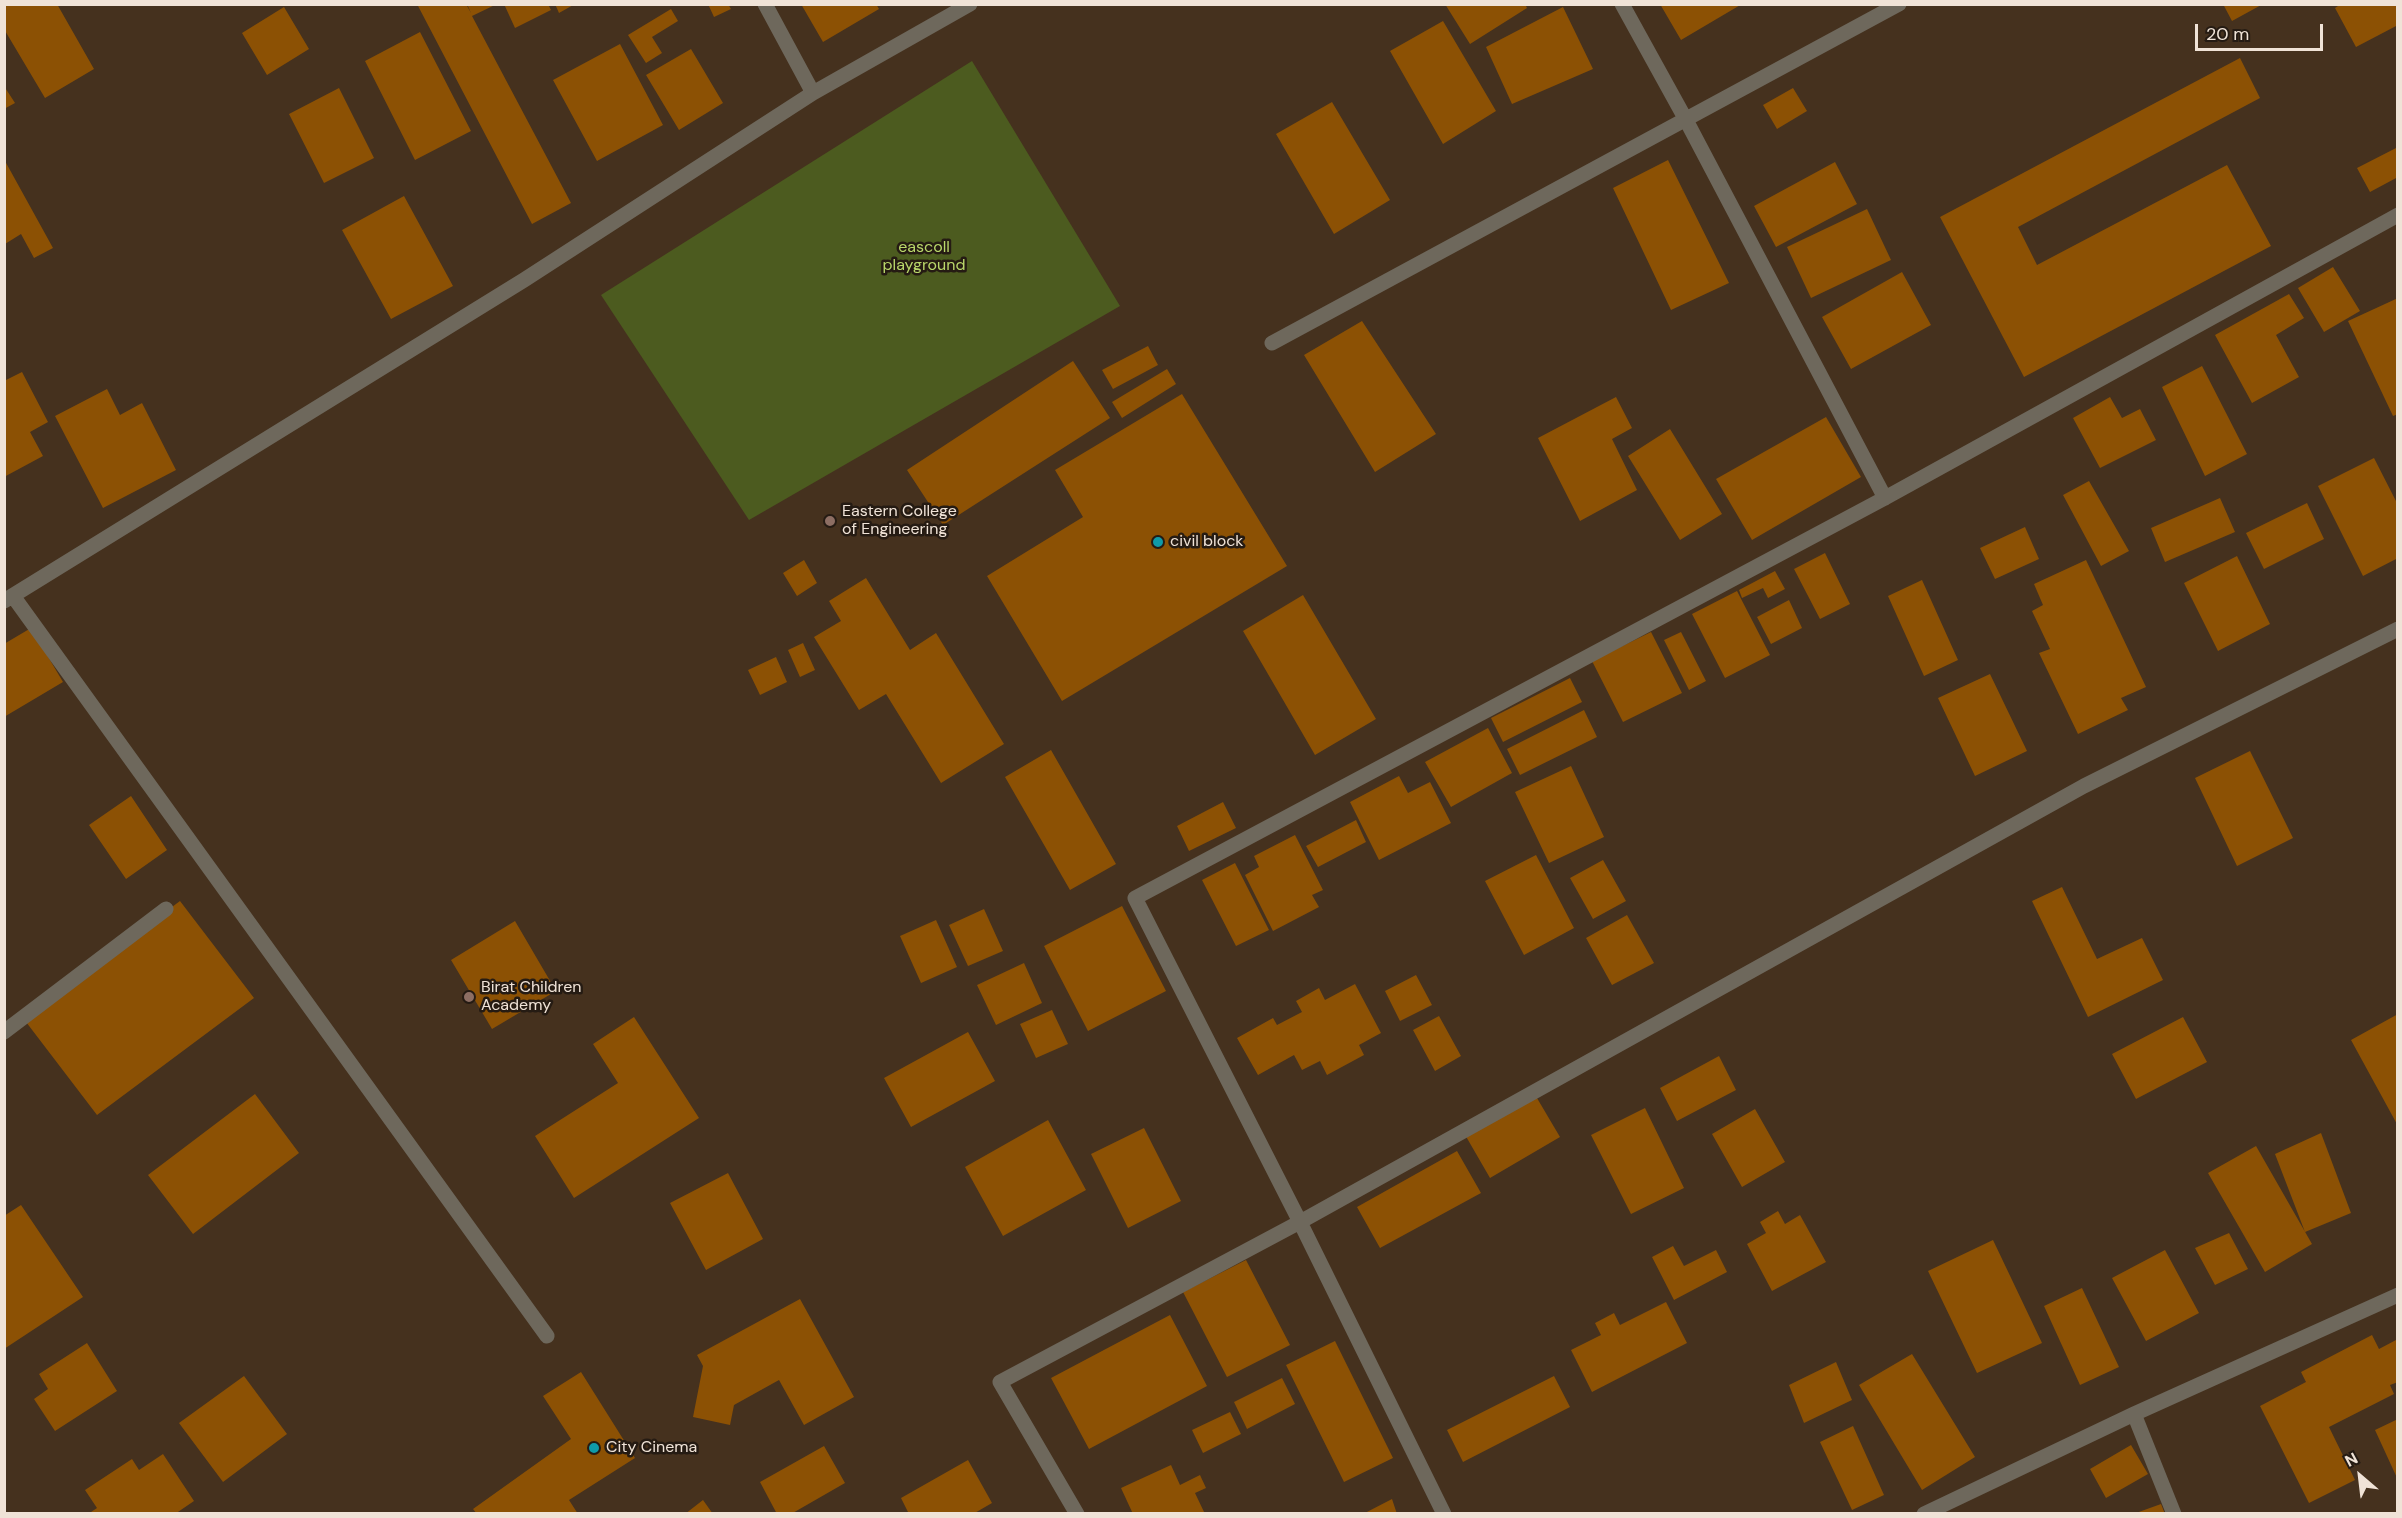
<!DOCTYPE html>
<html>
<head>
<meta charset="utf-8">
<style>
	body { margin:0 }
	#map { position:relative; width:2402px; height:1518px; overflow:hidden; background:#45311e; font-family:"DM Sans",sans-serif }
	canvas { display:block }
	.frame { position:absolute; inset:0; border:6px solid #f0e3d7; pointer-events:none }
	.north { position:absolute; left:2330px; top:1446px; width:60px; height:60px; -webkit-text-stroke:4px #251b13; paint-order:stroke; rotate:332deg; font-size:16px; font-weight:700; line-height:24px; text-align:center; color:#f0e3d7 }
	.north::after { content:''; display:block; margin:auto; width:21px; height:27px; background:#f0e3d7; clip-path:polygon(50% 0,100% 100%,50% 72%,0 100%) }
	.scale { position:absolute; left:2195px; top:24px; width:128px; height:27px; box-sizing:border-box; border:3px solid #f0e3d7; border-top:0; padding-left:8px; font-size:18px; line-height:21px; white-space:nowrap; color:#f0e3d7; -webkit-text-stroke:4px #251b13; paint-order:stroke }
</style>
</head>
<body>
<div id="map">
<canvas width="2402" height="1518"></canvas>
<div class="frame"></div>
<div class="north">N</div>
<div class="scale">20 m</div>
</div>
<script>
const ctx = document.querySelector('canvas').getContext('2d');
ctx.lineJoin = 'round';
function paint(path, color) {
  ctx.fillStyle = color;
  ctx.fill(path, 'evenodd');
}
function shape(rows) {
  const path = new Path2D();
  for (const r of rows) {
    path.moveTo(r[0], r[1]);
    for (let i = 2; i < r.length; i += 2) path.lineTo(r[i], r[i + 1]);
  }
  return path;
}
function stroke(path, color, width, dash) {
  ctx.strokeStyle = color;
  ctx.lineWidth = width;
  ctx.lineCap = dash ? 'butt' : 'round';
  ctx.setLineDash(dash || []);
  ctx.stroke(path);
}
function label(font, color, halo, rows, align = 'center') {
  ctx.font = font + ' "DM Sans",sans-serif';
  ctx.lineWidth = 5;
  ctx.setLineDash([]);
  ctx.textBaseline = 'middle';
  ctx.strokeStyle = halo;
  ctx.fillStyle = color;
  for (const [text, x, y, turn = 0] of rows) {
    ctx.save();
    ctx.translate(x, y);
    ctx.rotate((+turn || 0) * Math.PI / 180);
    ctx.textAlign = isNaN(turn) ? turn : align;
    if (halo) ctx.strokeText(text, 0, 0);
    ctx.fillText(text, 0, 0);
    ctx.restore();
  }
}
const green = shape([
	[972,61,1120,306,749,520,601,295]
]);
const building = shape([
	[4,4,57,4,94,69,45,98,4,29],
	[417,4,466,4,471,13,467,4,497,4,472,16,571,203,532,224],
	[504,4,548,4,551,10,515,28],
	[555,4,575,4,559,13],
	[708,4,728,4,731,9,714,17],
	[801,4,876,4,879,9,823,42],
	[1445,4,1525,4,1527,8,1470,44],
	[1660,4,1742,4,1681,40],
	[2223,4,2263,4,2232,21],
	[2341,4,2398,4,2398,25,2356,47,2335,8],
	[284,7,309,49,267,75,242,33],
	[1563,7,1593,69,1512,104,1486,47],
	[671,9,678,21,652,37,662,53,646,63,628,35],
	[1443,21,1496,111,1443,144,1390,51],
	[420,32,471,131,415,160,365,61],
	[620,44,663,125,597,161,553,80],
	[691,49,723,103,679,130,646,75],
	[2240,58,2260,98,2018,227,2037,265,2227,165,2271,246,2024,377,1940,217],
	[4,86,15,103,4,109],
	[339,88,374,158,324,183,289,114],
	[1793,88,1807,111,1777,129,1763,105],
	[1332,102,1390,200,1334,234,1276,134],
	[2398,147,2398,177,2370,192,2357,168],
	[1668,160,1729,283,1671,310,1613,188],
	[5,161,53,248,34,258,21,234,5,244],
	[1835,162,1857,204,1776,247,1754,206],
	[404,196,453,286,391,319,342,230],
	[1867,209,1891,260,1811,298,1787,247],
	[2333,267,2360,311,2324,332,2298,288],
	[1902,272,1931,325,1851,369,1822,317],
	[2289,294,2304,318,2276,335,2299,377,2252,403,2215,335],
	[2398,298,2398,414,2393,416,2348,321],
	[1362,321,1436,434,1375,472,1304,355],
	[1148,346,1158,365,1113,389,1102,370],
	[1073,361,1110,418,943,525,907,470],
	[2202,366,2247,454,2205,476,2162,387],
	[1167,369,1176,384,1122,418,1112,402],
	[22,372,48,422,30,432,43,456,4,477,4,381],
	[107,389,120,415,142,403,176,470,103,508,55,416],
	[1182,394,1287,566,1062,701,987,576,1083,517,1055,470],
	[1616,397,1632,428,1612,439,1637,490,1580,521,1538,438],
	[2110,397,2122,418,2140,409,2156,440,2100,468,2073,418],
	[1826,417,1861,477,1752,540,1716,479],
	[1670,429,1722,514,1680,540,1628,456],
	[2374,458,2398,505,2398,558,2363,576,2318,486],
	[2089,481,2129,551,2101,566,2063,495],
	[2220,498,2235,532,2165,562,2151,528],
	[2307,503,2324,539,2264,569,2246,533],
	[2025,527,2039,559,1995,579,1980,548],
	[1825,553,1850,604,1820,619,1794,569],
	[2237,556,2270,624,2218,651,2184,583],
	[804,560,817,583,797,596,783,573],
	[2086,560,2146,687,2121,698,2128,710,2078,734,2039,653,2050,649,2032,611,2043,605,2034,584],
	[1775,571,1785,589,1768,598,1763,588,1742,598,1739,590],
	[866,578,910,650,936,633,1004,744,941,783,886,694,859,710,814,637,841,621,829,601],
	[1922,580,1958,660,1924,676,1888,596],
	[1737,591,1770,655,1725,678,1692,614],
	[1303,595,1376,719,1315,755,1243,631],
	[1789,600,1802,628,1771,644,1757,617],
	[31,628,63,682,4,717,4,644],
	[1651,632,1682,693,1623,722,1592,661],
	[1681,632,1706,681,1689,690,1664,640],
	[803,643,815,670,800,677,788,650],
	[776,657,787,682,760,695,748,670],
	[1990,674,2027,751,1975,776,1938,698],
	[1570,678,1582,702,1503,742,1491,718],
	[1584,710,1597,737,1520,775,1507,749],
	[1488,728,1512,773,1451,807,1425,762],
	[1051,750,1116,864,1070,890,1005,777],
	[2250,751,2293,838,2237,866,2195,778],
	[1571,766,1604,837,1549,863,1515,792],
	[1399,776,1408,793,1430,782,1451,823,1379,860,1350,802],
	[131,796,167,850,126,879,89,825],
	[1223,802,1236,828,1189,851,1177,826],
	[1356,820,1366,842,1318,867,1306,846],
	[1295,835,1323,890,1312,895,1319,907,1273,931,1245,875,1259,867,1254,856],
	[1536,855,1574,928,1524,955,1485,881],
	[1603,860,1626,901,1593,919,1570,878],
	[1235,863,1269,930,1236,946,1202,880],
	[2062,887,2097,959,2142,938,2163,980,2088,1017,2032,901],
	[180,901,254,998,97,1115,23,1018],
	[1122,906,1166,991,1088,1031,1044,946],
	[984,909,1003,951,968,966,949,925],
	[1627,915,1654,963,1612,985,1586,938],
	[936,920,957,967,921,983,900,936],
	[515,921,556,991,492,1029,451,960],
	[1024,963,1042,1003,996,1025,977,985],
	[1416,975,1432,1005,1400,1021,1385,991],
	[1355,984,1381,1033,1359,1045,1364,1055,1327,1075,1320,1061,1302,1070,1294,1055,1258,1075,1237,1038,1273,1018,1277,1025,1302,1012,1296,1001,1319,988,1325,1000],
	[1052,1010,1068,1044,1036,1058,1020,1024],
	[2398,1014,2398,1126,2351,1040],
	[1439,1016,1461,1056,1435,1071,1413,1030],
	[634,1017,699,1118,574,1198,535,1136,618,1083,593,1044],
	[2183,1017,2207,1062,2136,1099,2112,1054],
	[968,1032,995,1081,911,1127,884,1078],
	[1719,1056,1736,1090,1677,1121,1660,1088],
	[1534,1093,1560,1137,1490,1178,1464,1133],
	[255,1094,299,1153,193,1234,148,1175],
	[1645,1108,1684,1188,1631,1214,1591,1135],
	[1755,1109,1785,1162,1742,1187,1712,1134],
	[1048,1120,1086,1190,1003,1236,965,1167],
	[1144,1128,1181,1201,1128,1228,1091,1154],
	[2321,1133,2351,1213,2305,1232,2275,1154],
	[2256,1146,2312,1244,2265,1272,2208,1173],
	[1457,1151,1481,1193,1380,1248,1357,1207],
	[728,1173,763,1239,706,1270,670,1203],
	[21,1205,83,1297,4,1349,4,1216],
	[1778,1211,1785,1224,1800,1215,1826,1262,1772,1291,1747,1244,1766,1233,1760,1222],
	[2229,1233,2248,1269,2215,1285,2195,1248],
	[1993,1240,2042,1343,1977,1373,1928,1271],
	[1673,1246,1684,1266,1716,1250,1727,1272,1674,1300,1652,1257],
	[2165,1250,2199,1313,2146,1341,2112,1278],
	[1246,1260,1290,1345,1227,1377,1183,1292],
	[2082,1288,2119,1367,2080,1385,2044,1306],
	[800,1299,854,1397,804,1425,779,1380,734,1405,730,1425,693,1417,703,1366,697,1355],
	[1666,1302,1687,1343,1592,1392,1571,1350,1601,1335,1595,1323,1614,1313,1620,1325],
	[1170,1315,1207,1386,1089,1449,1051,1378],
	[2372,1335,2379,1349,2396,1340,2398,1343,2398,1382,2390,1385,2394,1394,2329,1427,2355,1480,2309,1503,2260,1406,2306,1382,2301,1372],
	[1335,1341,1393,1458,1344,1482,1286,1365],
	[87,1343,117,1391,55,1431,34,1399,48,1389,39,1374],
	[1912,1354,1975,1457,1922,1490,1859,1385],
	[1836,1362,1852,1400,1804,1423,1789,1385],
	[581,1372,635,1458,569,1500,578,1514,477,1514,473,1509,571,1439,543,1396],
	[244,1376,287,1434,223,1482,179,1423],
	[1554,1376,1570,1407,1463,1462,1447,1430],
	[1282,1378,1295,1404,1247,1429,1234,1402],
	[1230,1412,1241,1434,1203,1453,1192,1430],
	[2398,1419,2398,1480,2375,1430],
	[1853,1426,1884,1495,1852,1510,1820,1442],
	[2131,1445,2148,1474,2106,1498,2090,1469],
	[824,1446,845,1483,791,1514,777,1514,760,1482],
	[163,1454,194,1501,175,1514,88,1514,97,1508,85,1490,132,1459,139,1470],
	[968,1460,992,1503,973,1514,909,1514,901,1498],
	[1171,1465,1180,1485,1200,1475,1206,1488,1195,1493,1205,1514,1133,1514,1121,1488],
	[1392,1499,1397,1514,1363,1514],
	[703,1500,713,1514,685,1514],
	[2161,1504,2165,1514,2136,1514,2136,1513]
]);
const lane = shape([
	[4,1032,166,909]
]);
const street = shape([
	[765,4,813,93],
	[1622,4,1686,120,1885,498],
	[1272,343,1899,4],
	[13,596,547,1336],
	[4,601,524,280,813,93,970,4],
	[2134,1414,2174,1514],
	[1077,1514,1000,1382,1300,1222,2084,786,2398,629],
	[1444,1514,1300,1222,1135,898,1885,498,2398,215],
	[1924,1514,2134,1414,2398,1295]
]);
const markers = [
	[830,521,6,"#8d6e63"],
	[1158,542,6,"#0f9aa8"],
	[469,997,6,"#8d6e63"],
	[594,1448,6,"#0f9aa8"]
];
const parkNames = [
	["eascoll",924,248],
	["playground",924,266]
];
const poiNames = [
	["Eastern College",842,512],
	["of Engineering",842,530],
	["civil block",1170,542],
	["Birat Children",481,988],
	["Academy",481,1006],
	["City Cinema",606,1448]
];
paint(green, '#4c5b1f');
paint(building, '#8c5104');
stroke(lane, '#6e685c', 15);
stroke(street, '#6e685c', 15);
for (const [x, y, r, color] of markers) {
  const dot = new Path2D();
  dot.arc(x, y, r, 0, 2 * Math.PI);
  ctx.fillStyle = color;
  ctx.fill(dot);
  stroke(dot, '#251b13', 2);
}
label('16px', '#b9d76a', '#251b13', parkNames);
label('16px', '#f0e3d7', '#251b13', poiNames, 'left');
</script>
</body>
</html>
